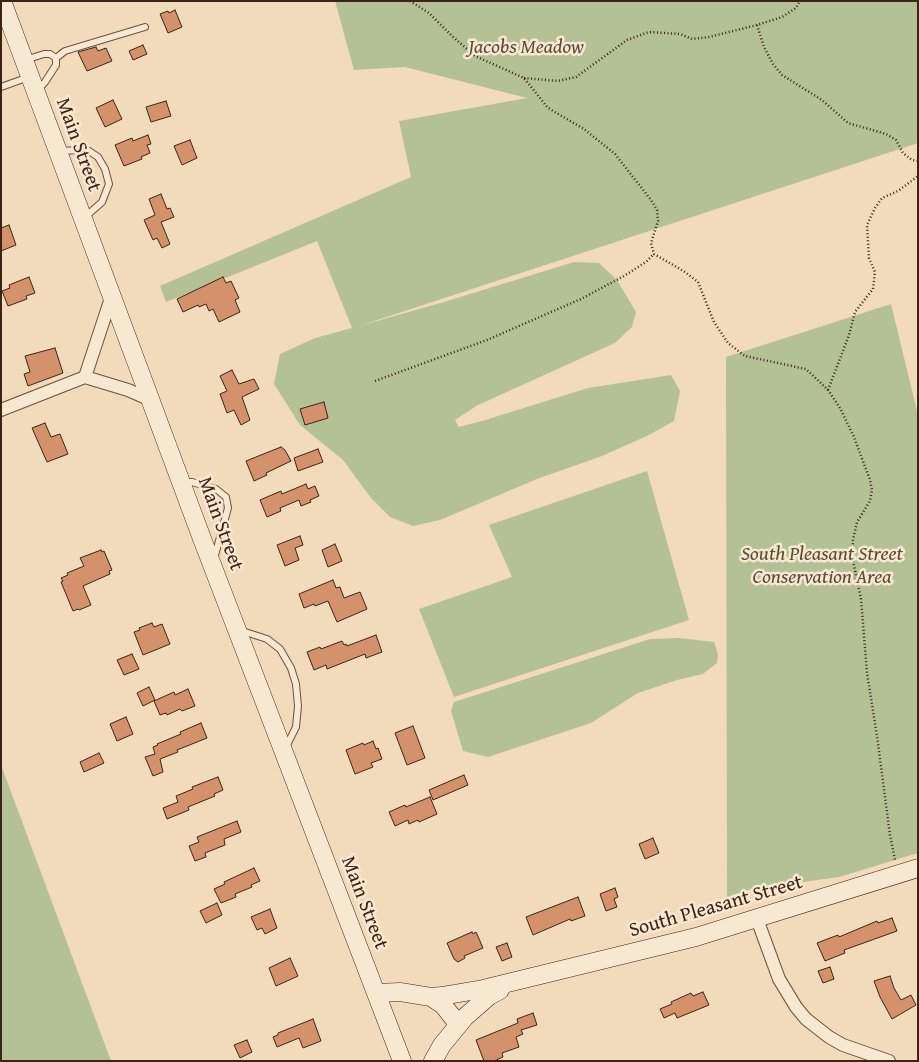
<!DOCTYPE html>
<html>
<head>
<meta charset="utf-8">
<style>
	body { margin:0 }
	#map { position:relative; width:919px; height:1062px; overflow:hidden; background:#f2dbba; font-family:"Gentium Book Plus",serif }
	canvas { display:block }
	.frame { position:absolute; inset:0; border:2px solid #3c2415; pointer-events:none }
</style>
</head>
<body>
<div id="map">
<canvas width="919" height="1062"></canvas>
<div class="frame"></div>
</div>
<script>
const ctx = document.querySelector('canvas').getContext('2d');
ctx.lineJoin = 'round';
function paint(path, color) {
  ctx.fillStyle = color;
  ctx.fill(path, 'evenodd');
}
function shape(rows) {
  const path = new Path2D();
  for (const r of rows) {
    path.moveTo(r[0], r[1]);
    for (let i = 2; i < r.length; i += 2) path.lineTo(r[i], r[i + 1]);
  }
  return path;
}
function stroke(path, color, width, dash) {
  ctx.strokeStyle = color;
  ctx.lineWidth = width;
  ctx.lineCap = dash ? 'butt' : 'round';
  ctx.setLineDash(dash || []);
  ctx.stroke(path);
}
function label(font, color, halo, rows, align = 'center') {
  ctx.font = font + ' "Gentium Book Plus",serif';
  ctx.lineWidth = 5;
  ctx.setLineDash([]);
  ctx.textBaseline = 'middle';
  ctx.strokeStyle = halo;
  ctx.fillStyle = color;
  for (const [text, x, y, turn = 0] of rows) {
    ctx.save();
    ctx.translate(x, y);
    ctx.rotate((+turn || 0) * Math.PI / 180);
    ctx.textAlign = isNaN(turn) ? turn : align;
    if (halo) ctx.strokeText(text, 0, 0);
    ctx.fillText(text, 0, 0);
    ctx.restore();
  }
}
const green = shape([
	[335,1,918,1,918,143,359,326,444,302,574,262,599,263,617,280,636,312,632,327,615,343,478,405,455,420,459,427,482,421,588,388,671,375,680,391,674,421,649,435,602,456,537,479,440,520,413,526,390,517,371,498,343,460,300,425,274,384,280,354,315,338,352,328,317,241,166,302,160,286,411,177,399,121,527,98,405,67,354,70],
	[891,304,918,415,918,853,839,877,796,883,768,890,754,888,727,897,726,357],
	[647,471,689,620,454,697,419,609,512,577,489,525],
	[679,638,714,642,718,654,717,663,703,674,677,680,638,693,591,723,488,757,463,751,451,711,454,702,650,639],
	[1,765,111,1061,1,1061]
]);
const building = shape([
	[175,10,182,27,168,33,160,14,168,11,169,13,175,10],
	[143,45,147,54,133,60,129,51,143,45],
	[96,47,98,51,106,48,112,61,87,71,78,52,96,47],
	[113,100,122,119,105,127,96,108,113,100],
	[166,101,171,116,151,122,146,107,166,101],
	[148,135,151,144,147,145,150,153,141,157,142,159,124,166,115,145,132,138,133,141,148,135],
	[190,140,197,158,182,165,174,146,190,140],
	[161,194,167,209,170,208,174,217,161,222,170,244,162,248,157,238,153,240,144,220,155,215,149,199,161,194],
	[9,225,16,245,1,251,1,228,9,225],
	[29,277,35,293,26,296,27,299,8,306,2,291,10,288,9,285,29,277],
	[223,277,226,283,231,281,239,298,235,300,240,312,219,322,213,309,209,311,206,304,199,307,198,305,183,312,177,299,223,277],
	[55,348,63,373,28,386,24,374,30,372,25,356,55,348],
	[232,370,239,384,254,379,259,389,242,397,250,420,241,425,234,410,227,413,220,394,227,391,220,376,232,370],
	[324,402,328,418,305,425,300,409,324,402],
	[45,423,51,437,60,434,68,454,47,462,32,428,45,423],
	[281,447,285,450,291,461,266,473,267,475,254,481,246,461,281,447],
	[318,449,323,462,298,471,294,458,318,449],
	[306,484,308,489,315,486,319,496,310,500,311,502,301,506,299,500,280,508,281,511,267,517,260,500,281,491,282,494,306,484],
	[300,536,303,545,295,548,299,560,285,566,277,545,300,536],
	[335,544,342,561,328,567,322,550,335,544],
	[101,550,102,552,104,551,112,570,109,571,110,574,83,586,91,605,79,610,78,609,73,611,61,582,63,581,61,578,68,575,67,573,84,566,80,558,101,550],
	[333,580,336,588,340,587,344,598,360,592,367,609,337,622,328,601,315,606,314,604,304,608,299,594,333,580],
	[152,623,154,627,162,624,170,644,143,655,134,632,140,630,139,628,152,623],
	[376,635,382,652,366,658,365,654,327,669,326,665,314,670,307,652,320,647,321,649,342,641,344,645,346,644,347,646,376,635],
	[132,654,139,669,124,675,117,660,132,654],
	[149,687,155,700,143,706,137,693,149,687],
	[188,689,195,706,182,711,180,709,167,715,166,713,160,715,154,701,174,692,175,695,188,689],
	[126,717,133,734,117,741,110,724,126,717],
	[201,723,207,738,177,750,178,752,160,759,163,772,153,776,145,757,155,754,153,747,158,745,157,744,181,734,180,732,201,723],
	[413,726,425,758,407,765,395,733,413,726],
	[373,741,376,749,378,748,382,759,371,763,373,767,355,774,346,750,363,743,364,745,373,741],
	[99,753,104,763,84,772,80,762,99,753],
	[464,775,468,785,433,800,429,790,464,775],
	[218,777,223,790,214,794,215,796,188,807,189,810,167,819,163,808,178,802,176,796,193,789,192,787,218,777],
	[430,797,437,814,419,822,418,820,409,824,408,820,395,826,389,812,405,805,406,807,430,797],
	[237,821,241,832,224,839,225,845,205,853,206,857,195,861,189,846,199,842,197,837,237,821],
	[653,838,659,853,645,859,639,844,653,838],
	[254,868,260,881,251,885,252,887,235,894,236,897,221,903,214,889,225,884,224,882,254,868],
	[615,888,618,897,614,899,617,907,606,911,600,894,615,888],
	[578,897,585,916,571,921,570,919,533,935,526,917,578,897],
	[217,903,222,915,206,923,200,911,217,903],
	[270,909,277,928,265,934,262,928,257,930,251,917,270,909],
	[892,918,897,931,844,950,845,953,825,961,817,943,838,935,839,937,877,921,878,923,892,918],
	[472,932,473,934,476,932,483,948,464,956,465,958,458,962,454,959,447,943,472,932],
	[507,943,512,957,502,961,496,947,507,943],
	[290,958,298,976,276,986,269,968,290,958],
	[830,967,834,979,823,983,818,971,830,967],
	[890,976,894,988,901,1000,911,995,916,1005,892,1019,880,997,874,981,890,976],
	[703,992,709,1005,677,1018,675,1013,664,1018,660,1009,672,1004,671,1002,691,993,693,996,703,992],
	[533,1013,537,1025,521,1030,523,1034,516,1037,519,1047,502,1053,503,1057,494,1061,484,1061,476,1040,518,1023,517,1019,533,1013],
	[313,1019,321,1041,303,1048,299,1038,277,1047,273,1037,278,1035,278,1033,313,1019],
	[247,1040,252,1052,240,1058,234,1045,247,1040]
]);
const path = shape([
	[410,1,429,13,452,36,475,56,524,78,548,108,584,129,615,154,651,200,657,210,658,221,651,243,654,254,685,272,698,282,714,322,728,343,745,356,806,369,828,390,840,408,854,437,870,480,872,490,870,501,857,522,853,540,852,556,861,599,867,673,877,736,890,835,895,860],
	[757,25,764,47,773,64,782,75,822,100,848,123,886,134,896,140,903,153,912,160,918,161],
	[524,78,558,81,576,77,627,40,649,32,680,34,692,39,709,37,757,25,782,17,796,8,800,1],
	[375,381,487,340,581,299,624,276,646,262,654,254],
	[828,390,849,335,855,312,873,289,875,272,869,258,867,225,875,208,882,198,898,191,918,176]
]);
const lane = shape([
	[56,58,65,51,145,27],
	[25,60,44,54,50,54,56,58],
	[1,87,29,77],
	[37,91,45,82,56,65,56,58],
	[60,151,80,150,89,151,98,157,105,169,109,184,102,202,84,218],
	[182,482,192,482,216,489,226,497,228,508,214,559],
	[239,630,267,639,280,649,291,668,296,684,298,706,296,727,285,749]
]);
const street = shape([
	[85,377,128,390,151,400],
	[1,410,85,377,112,295],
	[757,919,779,979,796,1007,806,1019,829,1037,843,1045,889,1061]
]);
const secondary = shape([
	[2,1,201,536,402,1061],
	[376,993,400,992,431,997,442,996,483,989,696,937,918,868],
	[431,997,443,1005,458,1024],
	[433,1061,442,1045,465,1017,489,996,500,990]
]);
const parkNames = [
	["Jacobs Meadow",526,48],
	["South Pleasant Street",822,555],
	["Conservation Area",822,578]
];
const streetNames = [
	["Main Street",78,145,70],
	["Main Street",220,524,70],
	["Main Street",364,903,69],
	["South Pleasant Street",716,907,-16]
];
paint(green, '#b4c195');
paint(building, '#d3926b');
stroke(building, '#3c2415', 1);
stroke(lane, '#6a523e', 8);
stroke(street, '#6a523e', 14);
stroke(secondary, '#3c2415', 19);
stroke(path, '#3c2415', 2.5, [1, 2.5]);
stroke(lane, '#f7e8d2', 6);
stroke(street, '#f7e8d2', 12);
stroke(secondary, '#f7e8d2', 18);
label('italic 20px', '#5a4b35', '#f7e8d2', parkNames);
label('20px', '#3c2415', '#f7e8d2', streetNames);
</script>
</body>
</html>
